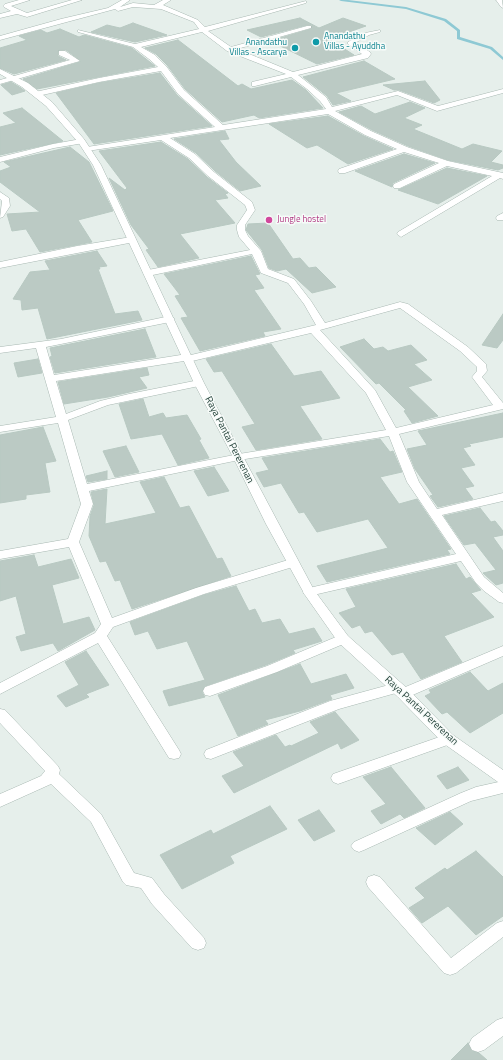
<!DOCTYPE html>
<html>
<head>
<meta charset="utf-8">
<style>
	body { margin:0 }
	canvas { display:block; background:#e6efeb }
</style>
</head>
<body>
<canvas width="503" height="1060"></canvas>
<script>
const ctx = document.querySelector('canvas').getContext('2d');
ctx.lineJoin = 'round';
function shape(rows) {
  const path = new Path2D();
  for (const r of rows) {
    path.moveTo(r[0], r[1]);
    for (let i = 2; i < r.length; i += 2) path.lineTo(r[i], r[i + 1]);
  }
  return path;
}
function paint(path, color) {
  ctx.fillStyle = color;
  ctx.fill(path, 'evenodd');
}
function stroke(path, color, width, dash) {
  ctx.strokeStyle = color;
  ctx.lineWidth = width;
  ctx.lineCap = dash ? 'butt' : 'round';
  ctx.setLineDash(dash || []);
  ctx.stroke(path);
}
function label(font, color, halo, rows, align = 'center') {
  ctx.font = font + ' "Titillium Web",sans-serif';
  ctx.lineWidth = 3;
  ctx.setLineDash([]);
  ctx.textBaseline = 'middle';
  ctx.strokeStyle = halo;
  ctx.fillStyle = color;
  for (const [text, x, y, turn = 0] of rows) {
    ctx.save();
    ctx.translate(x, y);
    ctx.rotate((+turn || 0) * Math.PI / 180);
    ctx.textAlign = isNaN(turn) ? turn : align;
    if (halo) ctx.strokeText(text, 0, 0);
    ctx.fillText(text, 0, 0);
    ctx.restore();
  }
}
const stream = shape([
	[339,0,348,0,406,7,446,19,460,30,460,37,492,47,503,57,503,60,490,49,457,39,457,31,444,21,406,9,341,1,339,0]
]);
const building = shape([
	[300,18,319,28,343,18,366,26,329,39,354,55,317,64,270,41,311,29,312,25,307,25,261,37,247,30,300,18],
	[133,23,167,35,135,42,91,32,107,25,120,28,133,23],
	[60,29,79,37,84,35,132,48,155,66,37,89,23,79,80,62,81,61,66,50,59,50,58,51,58,56,66,60,14,74,0,68,0,48,27,40,19,36,41,30,47,33,60,29],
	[178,40,238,86,242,84,251,89,292,80,306,90,323,108,259,118,254,115,222,122,185,89,167,65,156,54,145,48,178,40],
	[364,61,395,79,336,93,351,101,333,105,327,96,303,77,364,61],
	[160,73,177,95,212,126,94,144,56,93,99,83,160,73],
	[425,81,440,100,434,103,399,90,394,90,383,85,425,81],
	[11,82,21,88,25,91,12,95,1,85,11,82],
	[410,102,425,108,404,118,422,125,413,129,462,149,473,144,502,151,491,162,503,165,503,168,498,170,448,160,408,146,372,130,339,112,361,106,375,114,410,102],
	[22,108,42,124,63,141,0,155,0,127,16,123,3,113,22,108],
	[328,116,364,136,393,149,348,164,317,145,307,148,269,124,328,116],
	[225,131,229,139,219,140,236,162,261,186,240,191,215,171,196,153,174,139,225,131],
	[161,142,188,159,207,177,228,193,225,194,228,198,215,200,235,223,180,234,199,258,158,267,146,250,149,249,131,225,109,178,125,190,127,188,99,151,161,142],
	[70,147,89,162,113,211,78,220,92,242,40,252,26,229,12,231,7,214,40,212,0,182,0,171,11,167,4,162,70,147],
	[404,154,435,163,393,183,392,187,355,171,404,154],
	[447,168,487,176,438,204,398,190,447,168],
	[268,223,293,259,300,258,309,268,316,267,336,287,312,293,286,269,277,271,269,268,262,250,246,230,248,224,268,223],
	[97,251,107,266,99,267,100,269,98,269,115,314,138,311,142,320,47,339,38,308,22,310,21,300,13,299,30,272,50,270,45,261,97,251],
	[251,256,260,274,255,275,264,288,254,290,281,329,263,332,265,336,200,351,181,318,188,317,175,296,180,295,164,274,251,256],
	[503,314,503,340,497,348,482,345,503,314],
	[145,329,156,357,55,373,50,357,52,356,50,348,145,329],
	[364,339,374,349,383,347,388,351,411,345,427,360,414,364,432,380,408,387,438,416,412,423,404,411,406,410,379,383,376,384,340,347,364,339],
	[271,344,294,376,321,371,340,398,300,406,322,439,256,450,242,427,255,424,222,371,214,372,206,359,271,344],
	[38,359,42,373,18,377,14,363,38,359],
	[147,368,149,375,139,377,147,388,108,397,64,404,58,382,147,368],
	[143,399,149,417,163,413,166,418,187,415,201,439,199,440,209,458,178,465,162,434,131,439,119,404,143,399],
	[503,413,503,437,469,444,471,446,463,448,475,465,461,468,474,486,465,488,473,499,438,507,430,496,433,495,415,469,407,449,427,445,418,431,503,413],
	[43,427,56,461,45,463,50,492,26,495,26,499,0,503,0,435,43,427],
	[380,439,390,452,393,451,402,472,380,477,399,504,417,499,451,549,447,550,450,554,327,582,317,566,388,548,368,519,317,532,304,512,299,513,281,483,264,487,256,473,269,470,262,458,380,439],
	[126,446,139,472,115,477,103,451,126,446],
	[214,467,229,491,208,496,194,471,214,467],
	[107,471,107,479,88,482,86,476,107,471],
	[164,477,180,508,189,506,217,559,222,558,231,576,132,609,120,580,115,581,106,561,100,562,89,536,90,516,94,505,91,492,107,489,105,524,156,513,140,482,164,477],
	[480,508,491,522,495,521,503,531,503,535,493,537,503,551,503,583,496,585,483,573,496,570,475,543,464,545,444,516,480,508],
	[34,555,38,567,71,559,79,578,52,585,63,624,89,617,95,630,58,651,53,643,21,651,16,637,26,634,16,596,0,601,0,561,34,555],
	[456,564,466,579,470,577,481,590,471,593,494,617,444,636,462,662,421,679,403,652,392,655,372,631,365,633,360,625,352,628,339,613,356,607,346,589,456,564],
	[236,586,249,611,255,609,262,623,280,619,289,634,314,628,322,641,293,650,295,653,266,665,205,686,202,692,205,697,169,706,163,691,205,680,187,641,157,649,148,631,135,635,130,622,204,595,236,586],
	[86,651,109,685,86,694,89,697,66,707,57,696,79,685,65,662,86,651],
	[300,664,311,684,346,674,354,688,330,695,332,699,300,711,265,720,268,724,238,736,218,695,300,664],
	[470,672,488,691,503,683,503,713,470,733,447,712,442,714,425,696,431,693,429,690,470,672],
	[335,712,359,740,341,749,338,743,234,793,222,776,244,766,233,752,276,735,285,747,290,745,291,746,319,733,310,722,335,712],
	[391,767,425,808,404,818,400,814,381,824,371,811,386,804,363,777,391,767],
	[458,767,469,780,447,789,437,776,458,767],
	[270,806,287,829,230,856,234,863,182,889,160,855,211,830,213,834,270,806],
	[319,810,335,831,314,841,298,820,319,810],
	[450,812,463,824,435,845,416,828,450,812],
	[476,851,503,877,503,916,476,935,448,906,422,923,409,908,425,898,415,888,445,868,447,870,476,851],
	[468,1043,472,1051,479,1053,487,1060,451,1060,468,1043]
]);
const minor = shape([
	[19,0,30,0,11,6,27,13,72,0,82,0,27,17,17,14,0,18,0,14,11,11,4,7,3,6,5,4,19,0],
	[122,0,130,0,120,7,133,3,154,5,163,0,171,0,163,5,198,20,205,27,306,1,306,3,208,31,231,47,307,26,311,26,311,28,237,49,293,72,362,54,348,44,348,42,365,33,380,30,380,32,369,35,355,43,370,52,371,54,368,58,298,75,326,97,332,107,398,91,438,106,503,89,503,93,437,111,397,95,335,111,371,131,407,147,448,161,503,173,503,179,500,178,401,237,397,234,398,232,492,176,447,166,400,188,394,188,393,186,394,184,439,163,404,152,345,173,339,173,338,171,339,169,397,149,365,135,328,114,170,138,195,154,214,172,252,202,255,210,245,225,245,230,248,236,261,251,268,269,294,279,311,301,325,323,400,302,408,304,468,347,486,364,487,371,482,377,503,403,503,409,399,434,419,482,437,509,503,493,503,501,442,515,484,577,503,593,503,603,499,602,484,591,476,583,461,561,309,596,305,595,303,592,305,589,309,588,456,554,407,482,389,436,239,460,89,491,93,504,79,542,112,618,196,588,288,560,292,559,296,560,298,563,296,566,204,594,113,627,107,636,179,750,181,754,179,758,174,759,169,758,98,643,0,694,0,683,95,633,101,624,69,547,0,559,0,551,68,539,81,504,58,423,0,432,0,426,56,417,36,348,0,353,0,347,61,339,170,316,175,319,170,322,46,347,54,375,187,354,191,355,316,325,304,304,288,283,261,273,252,254,148,276,143,273,148,270,250,250,239,237,237,230,237,225,247,210,245,205,208,176,189,158,161,140,87,151,83,149,87,147,215,127,178,94,161,71,99,82,38,96,34,94,35,92,99,78,158,67,149,59,133,47,78,32,78,30,135,44,199,29,194,22,161,9,133,7,118,11,115,9,0,40,0,36,61,19,108,8,122,0],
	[202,32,227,51,286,74,252,82,252,86,255,86,291,77,307,89,320,101,326,109,223,125,184,90,166,66,155,55,141,47,202,32],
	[400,308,460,351,477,367,477,371,472,377,493,405,396,428,375,390,320,330,400,308],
	[311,333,366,393,386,430,239,454,87,484,68,420,108,405,199,386,204,383,199,380,129,394,100,401,66,414,56,381,184,361,188,362,311,333],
	[496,0,502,0,503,8,501,7,496,0],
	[59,51,65,51,80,61,0,84,0,80,70,60,59,55,59,51],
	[81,139,84,139,84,143,54,148,0,162,0,157,53,144,81,139],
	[0,192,9,198,10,206,3,217,0,218,2,201,0,199,0,192],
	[503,213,503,220,497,220,496,218,497,216,503,213],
	[131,237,136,240,134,242,0,268,0,262,77,246,131,237],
	[343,634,348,636,350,639,348,642,277,672,210,696,205,695,203,691,205,687,267,666,343,634],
	[503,646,503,656,408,697,403,698,398,697,396,693,339,709,211,759,206,758,204,754,206,750,330,701,396,683,401,684,403,688,503,646],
	[0,709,5,710,58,766,60,770,59,774,101,814,134,873,152,878,164,894,204,938,206,943,204,948,198,950,192,948,152,904,141,888,126,885,123,882,91,822,51,784,0,807,0,794,41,776,45,771,0,723,0,709],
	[448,734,453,735,455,739,453,743,338,784,333,782,331,778,333,774,448,734],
	[503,781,503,793,471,801,364,850,359,852,354,850,351,846,354,842,461,793,476,787,503,781],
	[374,875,380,877,451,958,497,923,503,921,503,937,456,973,450,975,444,973,368,887,366,882,368,877,374,875],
	[503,1018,503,1036,484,1050,478,1052,472,1050,469,1044,472,1038,497,1020,503,1018]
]);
const tertiary = shape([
	[0,69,28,83,52,102,84,139,101,165,204,383,314,590,348,636,408,689,453,735,503,770,503,784,498,782,443,743,398,697,338,642,305,595,266,524,233,457,194,383,93,165,78,142,46,106,22,87,0,74,0,69]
]);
const markers = [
	[316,42,4,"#0f9aa8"],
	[295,48,4,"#0f9aa8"],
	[269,220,4,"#d1479c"]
];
const farCulturenames = [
	["Anandathu",324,37],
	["Villas - Ayuddha",324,47],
	["Anandathu",287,43,"right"],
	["Villas - Ascarya",287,53,"right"]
];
const farHotelnames = [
	["Jungle hostel",277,220]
];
const streetNames = [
	["Raya Pantai Pererenan",229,440,63],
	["Raya Pantai Pererenan",421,711,43]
];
paint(stream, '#8ec9d4');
paint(building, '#bbcac4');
stroke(building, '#b8c9c2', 1);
stroke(minor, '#a8b8b2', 1);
stroke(tertiary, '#a8b8b2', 1);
paint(minor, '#fff');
paint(tertiary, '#fff');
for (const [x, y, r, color] of markers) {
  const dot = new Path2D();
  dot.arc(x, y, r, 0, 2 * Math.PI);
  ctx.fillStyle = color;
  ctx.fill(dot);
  stroke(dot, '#f7fbf9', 1.5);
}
label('9px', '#0d838f', '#f7fbf9', farCulturenames, 'left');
label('9px', '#b23c85', '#f7fbf9', farHotelnames, 'left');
label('10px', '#24423a', '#f7fbf9', streetNames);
</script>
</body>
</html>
